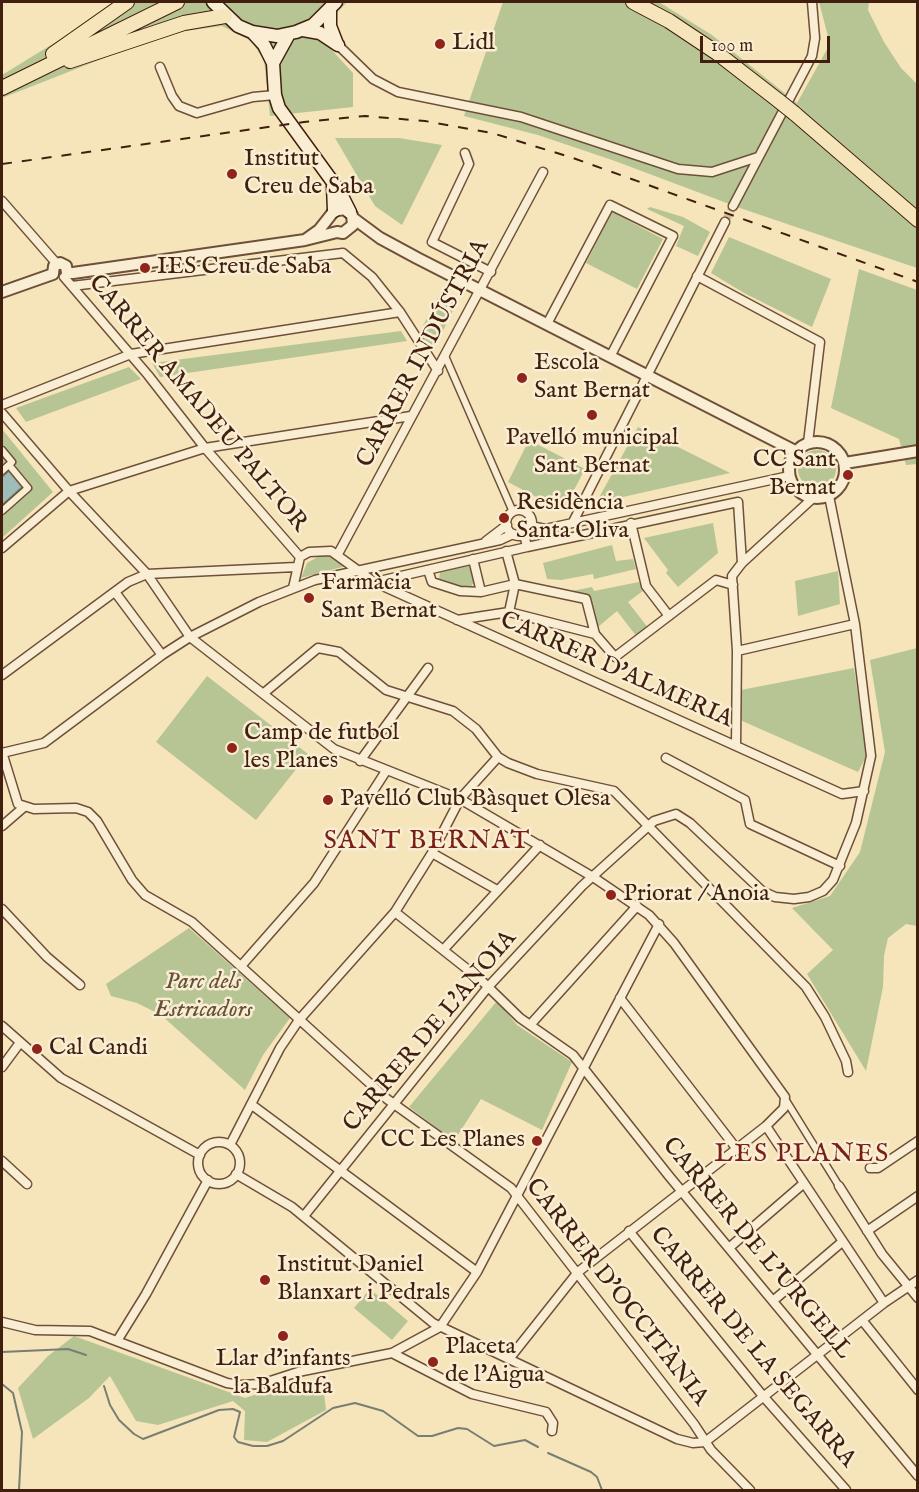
<!DOCTYPE html>
<html>
<head>
<meta charset="utf-8">
<style>
	body { margin:0 }
	#map { position:relative; width:919px; height:1492px; overflow:hidden; background:#f6e4bb; font-family:"IM FELL English",serif }
	canvas { display:block }
	.frame { position:absolute; inset:0; border:3px solid #401f0e; pointer-events:none }
	.scale { position:absolute; left:700px; top:36px; width:130px; height:27px; box-sizing:border-box; border:3px solid #401f0e; border-top:0; padding-left:8px; font-size:18px; line-height:21px; white-space:nowrap; color:#401f0e; -webkit-text-stroke:4px #f9edd3; paint-order:stroke }
</style>
</head>
<body>
<div id="map">
<canvas width="919" height="1492"></canvas>
<div class="frame"></div>
<div class="scale">100 m</div>
</div>
<script>
const ctx = document.querySelector('canvas').getContext('2d');
ctx.lineJoin = 'round';
function paint(path, color) {
  ctx.fillStyle = color;
  ctx.fill(path, 'evenodd');
}
function shape(rows) {
  const path = new Path2D();
  for (const r of rows) {
    if (r.length === 3) {
      path.moveTo(r[0] + r[2], r[1]);
      path.arc(r[0], r[1], r[2], 0, 2 * Math.PI);
      continue;
    }
    path.moveTo(r[0], r[1]);
    for (let i = 2; i < r.length; i += 2) path.lineTo(r[i], r[i + 1]);
  }
  return path;
}
function stroke(path, color, width, dash) {
  ctx.strokeStyle = color;
  ctx.lineWidth = width;
  ctx.lineCap = dash ? 'butt' : 'round';
  ctx.setLineDash(dash || []);
  ctx.stroke(path);
}
function label(font, color, halo, rows, align = 'center') {
  ctx.font = font + ' "IM FELL English",serif';
  ctx.lineWidth = 5;
  ctx.setLineDash([]);
  ctx.textBaseline = 'middle';
  ctx.strokeStyle = halo;
  ctx.fillStyle = color;
  for (const [text, x, y, turn = 0] of rows) {
    ctx.save();
    ctx.translate(x, y);
    ctx.rotate((+turn || 0) * Math.PI / 180);
    ctx.textAlign = isNaN(turn) ? turn : align;
    if (halo) ctx.strokeText(text, 0, 0);
    ctx.fillText(text, 0, 0);
    ctx.restore();
  }
}
const green = shape([
	[121,2,347,2,334,16,329,47,353,73,353,107,270,116,264,60,251,41,222,26,185,31,145,42,2,98,2,75],
	[503,2,659,2,712,35,797,103,830,44,819,2,869,2,868,10,884,42,901,68,917,84,917,268,740,208,615,161,538,135,464,116],
	[335,138,399,138,442,145,402,225,375,206],
	[650,207,683,217,710,232,698,256,676,246,684,226,647,209],
	[612,212,663,239,637,289,586,263],
	[729,237,831,279,812,327,744,293,711,273],
	[859,269,917,290,917,464,906,465,899,439,831,408],
	[441,292,457,302,433,351,418,335],
	[401,331,407,341,160,377,152,363],
	[129,367,141,379,26,422,16,408],
	[638,427,730,473,596,503],
	[2,429,53,492,2,538],
	[529,440,585,469,563,511,508,482],
	[817,469,19],
	[713,523,718,553,678,587,666,573,668,570,644,538],
	[612,545,616,561,633,559,636,569,594,579,593,574,561,580,547,579,543,563],
	[321,555,336,557,346,566,301,578,307,563],
	[471,564,475,581,470,588,452,586,439,580,440,571],
	[838,571,840,604,798,616,795,581],
	[639,582,643,591,628,602,649,629,637,637,617,611,598,627,587,597,572,594,572,591,592,587,594,591],
	[917,648,917,926,906,924,888,938,884,956,883,987,866,1071,807,974,833,950,792,908,830,896,860,852,885,752,870,660],
	[854,668,867,755,858,772,740,720,741,690],
	[207,676,308,754,256,820,156,742],
	[189,928,290,1018,263,1055,245,1090,161,1015,137,1003,111,996,106,984],
	[497,1001,517,1025,572,1062,542,1130,481,1099,454,1141,409,1107],
	[370,1289,408,1321,392,1340,354,1308],
	[74,1336,245,1398,301,1380,307,1390,324,1393,326,1410,267,1442,244,1440,245,1411,233,1401,158,1425,136,1421,110,1376,89,1398,33,1439,18,1388,48,1356]
]);
const water = shape([
	[9,471,22,487,2,505,2,477,9,471]
]);
const stream = shape([
	[2,1352,68,1349,86,1355],
	[2,1384,13,1393,22,1432,19,1490],
	[104,1386,110,1405,119,1420,134,1434,143,1439,219,1410,233,1409,240,1412,234,1437,238,1442,253,1446,267,1446,283,1441,333,1408,355,1403,383,1411,418,1436,432,1436,458,1428,467,1429,494,1446,525,1440,538,1447],
	[548,1453,591,1472,597,1477,602,1490]
]);
const minorTunnel = shape([
	[725,222,733,206]
]);
const pedestrian = shape([
	[445,356,513,512],
	[2,450,12,462,2,471],
	[2,511,28,488,9,465],
	[787,1102,839,1186]
]);
const minor = shape([
	[338,45,373,79,398,92,521,117,678,169,712,172,758,157],
	[160,67,172,96,179,106,197,113,253,97,275,95],
	[465,153,469,164,432,242,491,272],
	[2,201,57,264],
	[733,206,812,56,815,38,812,2],
	[697,276,820,342,808,443],
	[64,277,148,375,205,448,300,557],
	[72,286,343,253,372,277,400,312,438,371],
	[547,324,610,205,673,236,610,357],
	[2,405,131,354,400,312],
	[2,413,69,491,147,574,190,637,334,749,460,799,593,877,649,915,674,943,785,1097,784,1108,766,1126,578,1272,509,1359],
	[519,523,13],
	[573,522,725,222],
	[631,523,646,586,669,616],
	[531,526,545,529,789,476],
	[486,541,507,525],
	[527,547,738,502,742,563],
	[2,548,69,491,205,448,411,416],
	[506,551,515,584,509,612],
	[338,554,543,172],
	[473,559,481,592],
	[428,570,432,582,460,591,481,592,515,584,586,599,595,634],
	[375,582,527,547,524,534],
	[293,588,300,557,309,552,331,551,374,582,736,746,842,794,864,791],
	[115,592,162,655],
	[457,620,509,612,595,634,615,657,716,580,733,585],
	[737,651,855,624],
	[2,675,128,582,147,574,296,567],
	[264,693,318,648,339,652,386,690,453,711,476,729,498,757,508,763,537,774,614,791,806,987,825,1017,846,1061,848,1072],
	[736,746,737,651,732,576,742,563,813,498],
	[2,752,18,804,34,809,76,808,88,812,97,821,132,880,145,895,192,922,387,1099,511,1188,694,1424,711,1450,750,1490],
	[2,753,44,743,162,655,190,637,259,602,315,580,500,540,513,534],
	[666,758,745,800,750,824,840,866],
	[360,761,428,668],
	[2,826,24,807],
	[432,853,497,890],
	[2,909,47,957,80,985],
	[395,912,481,980,520,1018,573,1055,669,1176,918,1476],
	[444,949,540,845],
	[241,966,314,883,386,771],
	[620,998,736,1148],
	[530,1025,637,906],
	[2,1026,61,1078,200,1155],
	[2,1067,19,1044],
	[252,1105,477,1272],
	[766,1126,884,1303],
	[219,1163,21],
	[230,1145,280,1048,299,1020,395,912,432,853,460,799,498,757],
	[2,1161,27,1184],
	[870,1168,878,1168,918,1141],
	[236,1174,292,1207,433,1323,677,1439,693,1443,705,1442],
	[839,1186,882,1254,918,1298],
	[304,1216,488,987,582,886,654,821,676,814,690,823,762,891,775,897,794,899,809,897,823,891,833,880,856,823,871,756,855,624,829,496],
	[629,1231,763,1396,846,1490],
	[867,1231,918,1196],
	[730,1247,803,1184],
	[774,1300,842,1242],
	[862,1320,918,1390],
	[2,1322,35,1330,90,1331,227,1383,240,1385,261,1384,298,1372,392,1353,440,1327,477,1272,659,924],
	[117,1341,146,1294,208,1180],
	[392,1353,472,1394,546,1412,553,1423,552,1431],
	[705,1442,884,1303,918,1280]
]);
const tertiary = shape([
	[353,218,380,238,417,258,795,451],
	[67,273,73,273,305,240,337,232,343,233,353,225,352,215,344,209,334,211,319,230,305,240],
	[53,274,54,266,60,263,66,266,67,273],
	[2,292,53,274],
	[817,470,28],
	[845,463,918,451]
]);
const secondary = shape([
	[213,2,238,26,252,32,277,36,296,32,313,25,336,2],
	[330,10,330,26,337,44],
	[303,30,320,33,338,45],
	[252,32,264,45,273,63,275,95,279,108,340,192,350,212],
	[273,63,289,34],
	[333,186,334,211]
]);
const primary = shape([
	[633,2,669,21,717,53,779,101],
	[794,113,918,220]
]);
const trunk = shape([
	[53,54,127,2],
	[70,61,184,23,225,16],
	[2,88,177,2]
]);
const rail = shape([
	[2,164,304,122,365,116,425,121,492,133,573,158,918,282]
]);
const primaryBridge = shape([
	[779,101,794,113]
]);
const markers = [
	[440,44,6,"#8f2418"],
	[232,174,6,"#8f2418"],
	[145,268,6,"#8f2418"],
	[522,378,6,"#8f2418"],
	[592,415,6,"#8f2418"],
	[848,475,6,"#8f2418"],
	[504,518,6,"#8f2418"],
	[309,598,6,"#8f2418"],
	[232,748,6,"#8f2418"],
	[328,800,6,"#8f2418"],
	[611,895,6,"#8f2418"],
	[37,1049,6,"#8f2418"],
	[537,1141,6,"#8f2418"],
	[265,1280,6,"#8f2418"],
	[283,1336,6,"#8f2418"],
	[433,1362,6,"#8f2418"]
];
const poiNames = [
	["Lidl",452,44],
	["Institut",244,160],
	["Creu de Saba",244,188],
	["IES Creu de Saba",157,268],
	["Escola",534,364],
	["Sant Bernat",534,392],
	["Pavelló municipal",592,439,"center"],
	["Sant Bernat",592,467,"center"],
	["CC Sant",836,461,"right"],
	["Bernat",836,489,"right"],
	["Residència",516,504],
	["Santa Oliva",516,532],
	["Farmàcia",321,584],
	["Sant Bernat",321,612],
	["Camp de futbol",244,734],
	["les Planes",244,762],
	["Pavelló Club Bàsquet Olesa",340,800],
	["Priorat / Anoia",623,895],
	["Cal Candi",49,1049],
	["CC Les Planes",525,1141,"right"],
	["Institut Daniel",277,1266],
	["Blanxart i Pedrals",277,1294],
	["Placeta",445,1348],
	["de l'Aigua",445,1376],
	["Llar d'infants",283,1360,"center"],
	["la Baldufa",283,1388,"center"]
];
const streetNames = [
	["CARRER INDÚSTRIA",424,354,-62],
	["CARRER AMADEU PALTOR",197,404,50],
	["CARRER D'ALMERIA",616,671,24],
	["CARRER DE L'ANOIA",431,1032,-50],
	["CARRER DE L'URGELL",756,1249,50],
	["CARRER D'OCCITÀNIA",616,1293,52],
	["CARRER DE LA SEGARRA",752,1348,50]
];
const parkNames = [
	["Parc dels",203,983],
	["Estricadors",203,1011]
];
const neighbourhoodNames = [
	["SANT BERNAT",427,843],
	["LES PLANES",802,1156]
];
paint(green, '#b7c594');
paint(water, '#9ebdb7');
stroke(water, '#787e73', 1.5);
stroke(stream, '#787e73', 2);
stroke(minorTunnel, '#d2bd98', 8, [8, 4]);
stroke(pedestrian, '#6e5039', 9);
stroke(minor, '#6e5039', 11);
stroke(tertiary, '#6e5039', 14);
stroke(secondary, '#401f0e', 15);
stroke(primary, '#401f0e', 16);
stroke(trunk, '#401f0e', 16);
stroke(pedestrian, '#f9edd3', 6);
stroke(minor, '#f9edd3', 8);
stroke(tertiary, '#f9edd3', 10);
stroke(secondary, '#f9edd3', 12);
stroke(primary, '#f6e4bb', 14);
stroke(trunk, '#f6e4bb', 14);
stroke(rail, '#401f0e', 2, [10, 10]);
stroke(primaryBridge, '#401f0e', 16, []);
stroke(primaryBridge, '#f6e4bb', 14);
for (const [x, y, r, color] of markers) {
  const dot = new Path2D();
  dot.arc(x, y, r, 0, 2 * Math.PI);
  ctx.fillStyle = color;
  ctx.fill(dot);
  stroke(dot, '#f9edd3', 2);
}
label('24px', '#401f0e', '#f9edd3', poiNames, 'left');
label('24px', '#401f0e', '#f9edd3', streetNames);
label('italic 24px', '#645136', '#f9edd3', parkNames);
ctx.letterSpacing = '1.5px';
label('26px', '#7a1f14', '#f9edd3', neighbourhoodNames);
ctx.letterSpacing = '0px';
</script>
</body>
</html>
